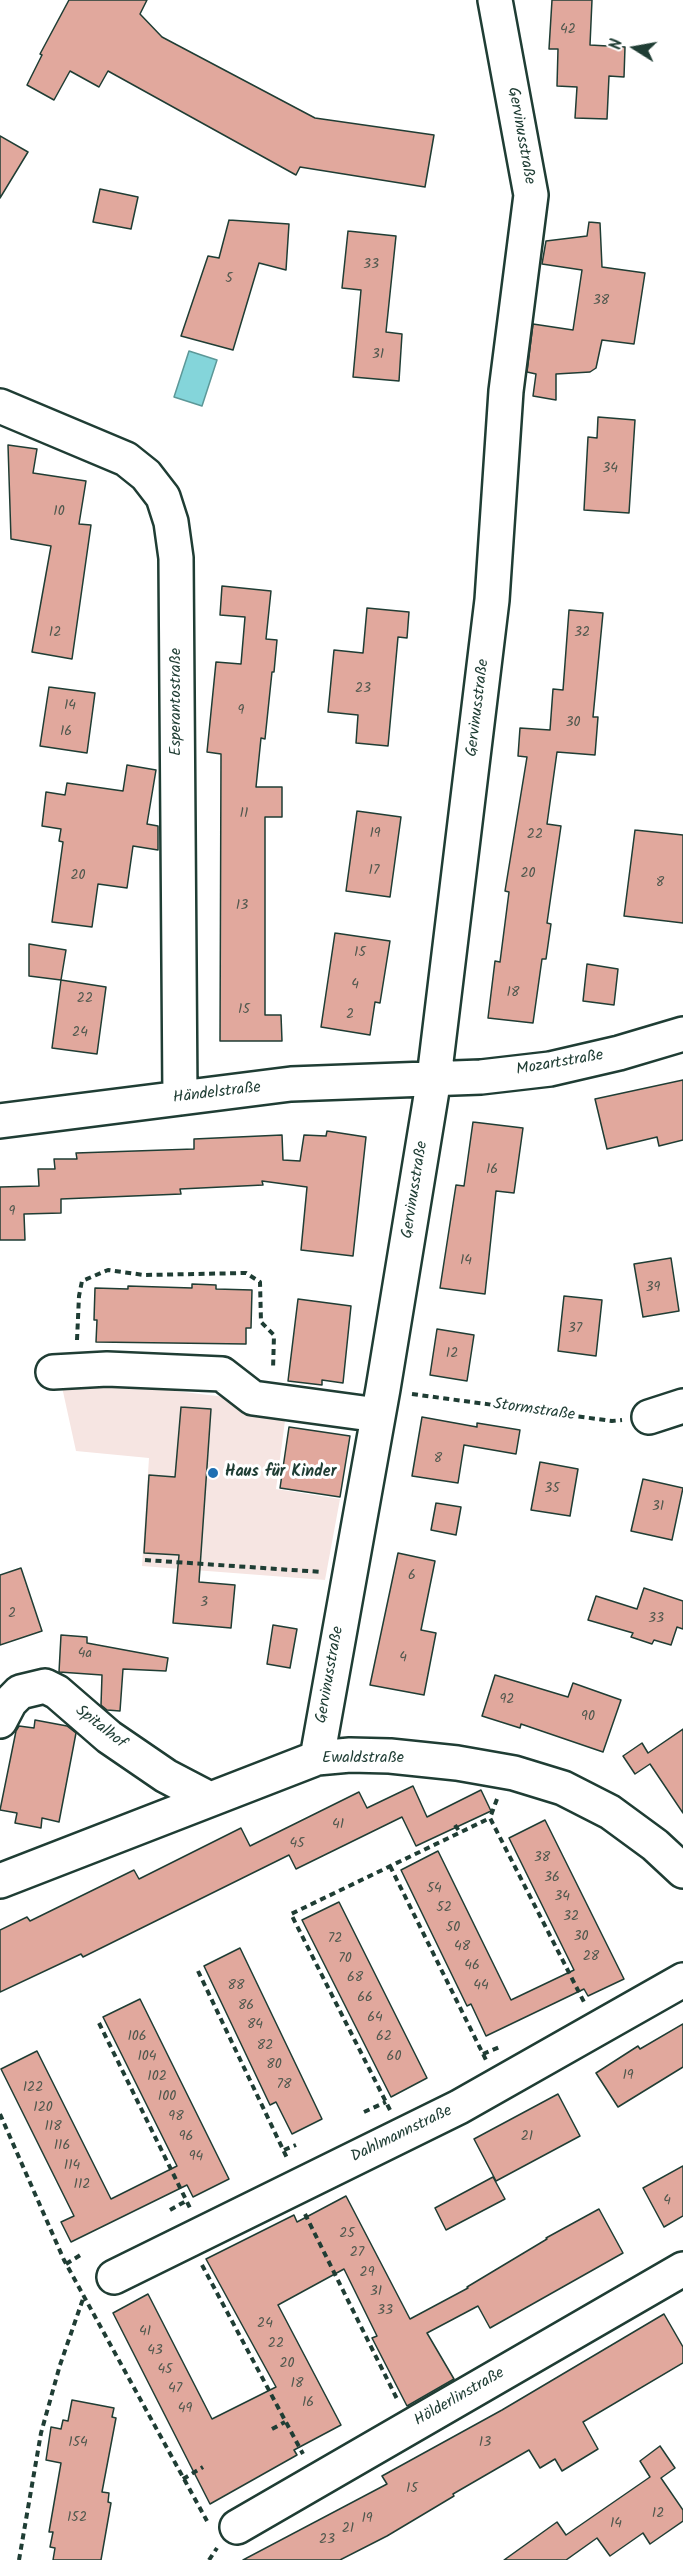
<!DOCTYPE html>
<html>
<head>
<meta charset="utf-8">
<style>
	body { margin:0 }
	#map { position:relative; width:683px; height:2560px; overflow:hidden; background:#fff; font-family:Kalam,sans-serif }
	canvas { display:block }
	.north { position:absolute; left:605px; top:18px; width:60px; height:60px; -webkit-text-stroke:4px #fff; paint-order:stroke; rotate:281deg; font-size:16px; font-weight:700; line-height:24px; text-align:center; color:#1f3d34 }
	.north::after { content:''; display:block; margin:auto; width:21px; height:27px; background:#1f3d34; clip-path:polygon(50% 0,100% 100%,50% 72%,0 100%) }
</style>
</head>
<body>
<div id="map">
<canvas width="683" height="2560"></canvas>
<div class="north">N</div>
</div>
<script>
const ctx = document.querySelector('canvas').getContext('2d');
ctx.lineJoin = 'round';
function paint(path, color) {
  ctx.fillStyle = color;
  ctx.fill(path, 'evenodd');
}
function shape(rows) {
  const path = new Path2D();
  for (const r of rows) {
    path.moveTo(r[0], r[1]);
    for (let i = 2; i < r.length; i += 2) path.lineTo(r[i], r[i + 1]);
  }
  return path;
}
function stroke(path, color, width, dash) {
  ctx.strokeStyle = color;
  ctx.lineWidth = width;
  ctx.lineCap = dash ? 'butt' : 'round';
  ctx.setLineDash(dash || []);
  ctx.stroke(path);
}
function label(font, color, halo, rows, align = 'center') {
  ctx.font = font + ' Kalam,sans-serif';
  ctx.lineWidth = 6;
  ctx.setLineDash([]);
  ctx.textBaseline = 'middle';
  ctx.strokeStyle = halo;
  ctx.fillStyle = color;
  for (const [text, x, y, turn = 0] of rows) {
    ctx.save();
    ctx.translate(x, y);
    ctx.rotate((+turn || 0) * Math.PI / 180);
    ctx.textAlign = isNaN(turn) ? turn : align;
    if (halo) ctx.strokeText(text, 0, 0);
    ctx.fillText(text, 0, 0);
    ctx.restore();
  }
}
const built = shape([
	[62,1387,151,1388,233,1398,286,1413,276,1489,340,1499,325,1580,142,1566,149,1458,76,1451]
]);
const water = shape([
	[189,351,217,360,202,406,174,397,189,351]
]);
const building = shape([
	[69,0,147,0,140,14,162,37,315,118,434,135,425,187,300,167,296,175,108,71,99,87,70,71,54,100,27,85,42,55,40,54,69,0],
	[552,0,592,0,590,45,625,47,624,77,609,76,607,119,575,118,577,87,557,86,558,49,549,49,552,0],
	[0,136,28,152,0,198,0,136],
	[100,189,138,197,131,229,93,222,100,189],
	[229,220,289,224,286,270,259,263,233,350,181,336,208,256,219,258,229,220],
	[589,222,600,223,602,267,645,273,634,344,602,340,596,368,590,372,556,374,556,400,533,396,536,374,527,372,533,324,573,330,582,270,542,264,546,241,587,236,589,222],
	[348,231,396,236,386,332,402,334,399,381,353,377,361,290,342,288,348,231],
	[598,417,635,420,629,513,584,510,588,437,597,438,598,417],
	[8,445,37,449,33,473,86,481,79,524,91,525,72,659,32,652,51,546,11,539,8,445],
	[222,586,271,591,266,639,277,640,274,672,272,672,265,739,261,738,256,787,282,787,282,817,265,817,265,1015,281,1015,282,1041,220,1041,221,754,207,752,216,662,241,664,245,617,220,615,222,586],
	[367,608,409,612,407,638,398,637,388,746,356,743,358,715,328,712,334,650,363,653,367,608],
	[569,610,603,613,593,717,598,717,595,755,557,752,547,824,561,826,547,923,551,924,546,959,542,959,533,1023,488,1018,495,961,500,962,509,892,505,891,527,757,518,756,520,728,550,730,553,689,563,690,569,610],
	[49,687,95,693,87,753,40,746,49,687],
	[127,765,156,770,147,824,158,826,158,850,133,846,127,888,98,884,92,927,52,922,63,842,59,841,61,829,42,826,46,792,65,795,67,783,123,791,127,765],
	[357,811,401,817,390,897,346,891,357,811],
	[635,830,683,835,683,923,624,916,635,830],
	[335,933,390,941,380,1003,375,1002,370,1035,321,1027,335,933],
	[29,944,66,950,61,980,106,987,97,1054,52,1048,61,980,29,976,29,944],
	[587,964,618,969,614,1005,583,1001,587,964],
	[683,1080,683,1140,659,1146,657,1137,607,1149,595,1099,683,1080],
	[473,1122,523,1128,514,1193,496,1191,485,1294,440,1288,456,1185,464,1186,473,1122],
	[327,1131,366,1137,353,1256,301,1250,307,1187,262,1181,263,1185,180,1189,181,1194,61,1199,61,1213,24,1214,25,1240,0,1240,0,1187,39,1186,38,1169,55,1169,54,1159,77,1159,76,1153,194,1149,194,1139,282,1135,283,1160,300,1161,304,1135,326,1136,327,1131],
	[671,1258,679,1311,643,1317,634,1264,671,1258],
	[192,1284,216,1285,216,1289,252,1290,251,1328,246,1328,246,1344,96,1342,97,1320,94,1320,95,1288,128,1289,128,1286,192,1288,192,1284],
	[564,1296,602,1300,596,1356,558,1351,564,1296],
	[298,1299,351,1306,343,1383,322,1380,322,1385,288,1381,298,1299],
	[437,1329,474,1335,467,1381,430,1375,437,1329],
	[181,1407,211,1409,199,1582,235,1585,231,1628,173,1623,179,1555,144,1553,149,1475,175,1477,181,1407],
	[422,1417,477,1427,477,1423,520,1430,516,1454,464,1445,458,1483,412,1476,422,1417],
	[289,1427,350,1436,340,1497,280,1488,289,1427],
	[540,1462,578,1469,570,1516,531,1510,540,1462],
	[643,1479,683,1488,672,1540,631,1531,643,1479],
	[436,1503,461,1507,456,1535,431,1530,436,1503],
	[398,1553,435,1561,421,1630,436,1633,424,1695,370,1685,398,1553],
	[21,1568,42,1631,0,1645,0,1575,21,1568],
	[644,1588,683,1601,683,1629,677,1627,671,1645,654,1640,652,1644,631,1637,633,1633,588,1620,596,1596,637,1609,644,1588],
	[273,1625,297,1629,290,1668,267,1664,273,1625],
	[61,1635,87,1637,87,1643,168,1658,166,1671,123,1669,120,1711,107,1710,101,1705,102,1675,59,1672,61,1635],
	[495,1675,568,1697,573,1683,621,1700,603,1752,521,1724,520,1728,482,1716,495,1675],
	[35,1720,67,1726,76,1733,59,1822,42,1818,41,1828,15,1823,17,1813,0,1810,16,1731,19,1726,34,1728,35,1720],
	[683,1729,683,1813,650,1764,635,1774,623,1756,642,1743,648,1753,683,1729],
	[413,1786,427,1817,481,1790,491,1811,416,1846,402,1817,296,1869,289,1855,83,1957,81,1954,0,1992,0,1930,27,1917,30,1921,134,1870,139,1879,241,1828,250,1846,359,1792,367,1808,413,1786],
	[545,1820,624,1979,588,1996,584,1989,486,2036,471,2004,467,2006,401,1870,438,1851,511,2000,574,1970,509,1838,545,1820],
	[339,1902,427,2078,391,2097,302,1920,339,1902],
	[240,1948,322,2119,292,2134,276,2102,270,2105,204,1966,240,1948],
	[140,1999,229,2179,193,2197,187,2185,71,2242,61,2222,74,2216,1,2069,37,2051,111,2199,177,2166,103,2017,140,1999],
	[683,2024,683,2067,618,2107,596,2073,638,2046,640,2049,683,2024],
	[558,2094,580,2136,496,2181,474,2139,558,2094],
	[683,2166,683,2216,664,2227,643,2188,683,2166],
	[493,2177,505,2199,446,2230,435,2208,493,2177],
	[346,2196,410,2319,468,2288,467,2287,547,2239,546,2238,599,2209,623,2253,490,2328,478,2306,427,2333,454,2379,407,2406,372,2338,377,2336,344,2269,278,2305,341,2425,294,2450,297,2455,210,2504,113,2313,148,2294,212,2419,276,2387,206,2259,294,2215,297,2222,346,2196],
	[664,2314,683,2347,683,2363,583,2422,598,2449,562,2471,555,2459,540,2468,529,2450,453,2494,454,2496,387,2536,340,2560,243,2560,387,2484,382,2476,502,2410,664,2314],
	[72,2400,114,2408,112,2417,116,2418,102,2492,109,2493,108,2502,111,2503,101,2560,53,2560,55,2548,50,2547,53,2532,49,2532,61,2463,46,2460,51,2427,61,2429,63,2420,68,2421,72,2400],
	[660,2446,675,2468,661,2478,683,2510,683,2521,650,2544,643,2533,610,2556,597,2538,566,2560,504,2560,557,2522,566,2535,650,2477,640,2461,660,2446]
]);
const path = shape([
	[77,1340,79,1296,82,1281,108,1270,144,1275,246,1273,260,1282,261,1322,274,1335,273,1370],
	[412,1394,612,1421,622,1420],
	[145,1560,322,1572],
	[497,1799,490,1818,585,2004],
	[455,1825,459,1831],
	[390,1866,486,2060],
	[198,1971,288,2160],
	[99,2023,190,2208],
	[483,2054,502,2046],
	[390,2110,291,1914,490,1818],
	[364,2112,386,2102],
	[0,2114,64,2260,207,2521],
	[284,2150,296,2145],
	[170,2210,186,2201],
	[305,2214,398,2401],
	[66,2264,82,2254],
	[202,2265,303,2454],
	[272,2429,285,2422],
	[183,2479,203,2467],
	[19,2560,41,2433,60,2365,84,2296],
	[209,2560,217,2548]
]);
const minor = shape([
	[0,406,126,459,146,475,163,497,171,522,176,558,180,1098],
	[0,1121,291,1084,481,1077,550,1069,619,1053,683,1034],
	[53,1372,107,1369,222,1374,253,1398,378,1415],
	[649,1417,683,1406],
	[0,1721,10,1702,20,1692,45,1686,57,1692,109,1737,166,1776,210,1799],
	[317,1758,383,1389,434,1078,492,600,506,391,531,195,495,0],
	[0,1881,317,1758,350,1755,390,1756,457,1763,514,1773,563,1788,610,1812,655,1845,683,1871],
	[114,2277,459,2107,683,1980],
	[237,2527,683,2269]
]);
const markers = [
	[213,1473,6,"#1f6fb2"]
];
const numberNames = [
	["42",568,31],
	["33",371,266],
	["5",229,280],
	["38",601,302],
	["31",378,356],
	["34",610,470],
	["10",59,513],
	["12",55,634],
	["32",582,634],
	["23",363,690],
	["14",70,707],
	["9",241,712],
	["30",573,724],
	["16",66,733],
	["11",244,815],
	["19",375,835],
	["22",535,836],
	["17",374,872],
	["20",528,875],
	["20",78,877],
	["8",660,884],
	["13",242,907],
	["15",360,954],
	["4",355,986],
	["18",513,994],
	["22",85,1000],
	["15",244,1011],
	["2",350,1016],
	["24",80,1034],
	["16",492,1171],
	["9",12,1213],
	["14",466,1262],
	["39",653,1289],
	["37",575,1330],
	["12",452,1355],
	["8",438,1460],
	["35",552,1490],
	["31",658,1508],
	["6",412,1577],
	["3",204,1604],
	["2",12,1615],
	["33",656,1620],
	["4a",85,1655],
	["4",403,1659],
	["92",507,1701],
	["90",588,1718],
	["41",338,1826],
	["45",297,1845],
	["38",542,1859],
	["36",552,1879],
	["54",434,1890],
	["34",562,1898],
	["52",444,1909],
	["32",571,1918],
	["50",453,1929],
	["30",581,1938],
	["72",335,1940],
	["48",462,1948],
	["28",591,1958],
	["70",345,1960],
	["46",472,1967],
	["68",355,1979],
	["88",236,1987],
	["44",481,1987],
	["66",365,1999],
	["86",246,2007],
	["64",375,2019],
	["84",255,2026],
	["106",137,2038],
	["62",384,2038],
	["82",265,2047],
	["104",147,2058],
	["60",394,2058],
	["80",274,2066],
	["19",628,2077],
	["102",157,2078],
	["78",284,2086],
	["122",33,2089],
	["100",167,2098],
	["120",43,2109],
	["98",176,2118],
	["118",53,2128],
	["96",186,2138],
	["21",527,2138],
	["116",62,2147],
	["94",196,2158],
	["114",72,2167],
	["112",82,2186],
	["4",667,2202],
	["25",347,2235],
	["27",357,2254],
	["29",367,2274],
	["31",376,2293],
	["33",385,2312],
	["24",265,2325],
	["41",145,2333],
	["22",276,2345],
	["43",155,2352],
	["20",287,2365],
	["45",165,2371],
	["18",297,2385],
	["47",175,2390],
	["16",308,2404],
	["49",185,2410],
	["154",78,2444],
	["13",485,2444],
	["15",412,2490],
	["12",658,2515],
	["152",77,2519],
	["19",367,2520],
	["14",616,2525],
	["21",348,2530],
	["23",327,2541]
];
const streetNames = [
	["Gervinusstraße",520,136,80],
	["Esperantostraße",177,702,-90],
	["Gervinusstraße",479,708,-83],
	["Mozartstraße",560,1064,-10],
	["Händelstraße",217,1094,-7],
	["Gervinusstraße",416,1190,-81],
	["Stormstraße",534,1411,8],
	["Gervinusstraße",331,1675,-80],
	["Spitalhof",100,1728,38],
	["Ewaldstraße",363,1759],
	["Dahlmannstraße",402,2135,-26],
	["Hölderlinstraße",460,2398,-30]
];
const poiNames = [
	["Haus für Kinder",225,1473]
];
paint(built, '#f6e5e2');
paint(water, '#84d5da');
stroke(water, '#5c9898', 1.5);
paint(building, '#e1a89d');
stroke(building, '#1f3d34', 1.5);
stroke(minor, '#1f3d34', 38);
stroke(path, '#1f3d34', 4, [6, 4.5]);
stroke(minor, '#fff', 33);
for (const [x, y, r, color] of markers) {
  const dot = new Path2D();
  dot.arc(x, y, r, 0, 2 * Math.PI);
  ctx.fillStyle = color;
  ctx.fill(dot);
  stroke(dot, '#fff', 2);
}
label('14px', '#50584e', null, numberNames);
label('16px', '#1f3d34', '#fff', streetNames);
label('bold 16px', '#1f3d34', '#fff', poiNames, 'left');
</script>
</body>
</html>
